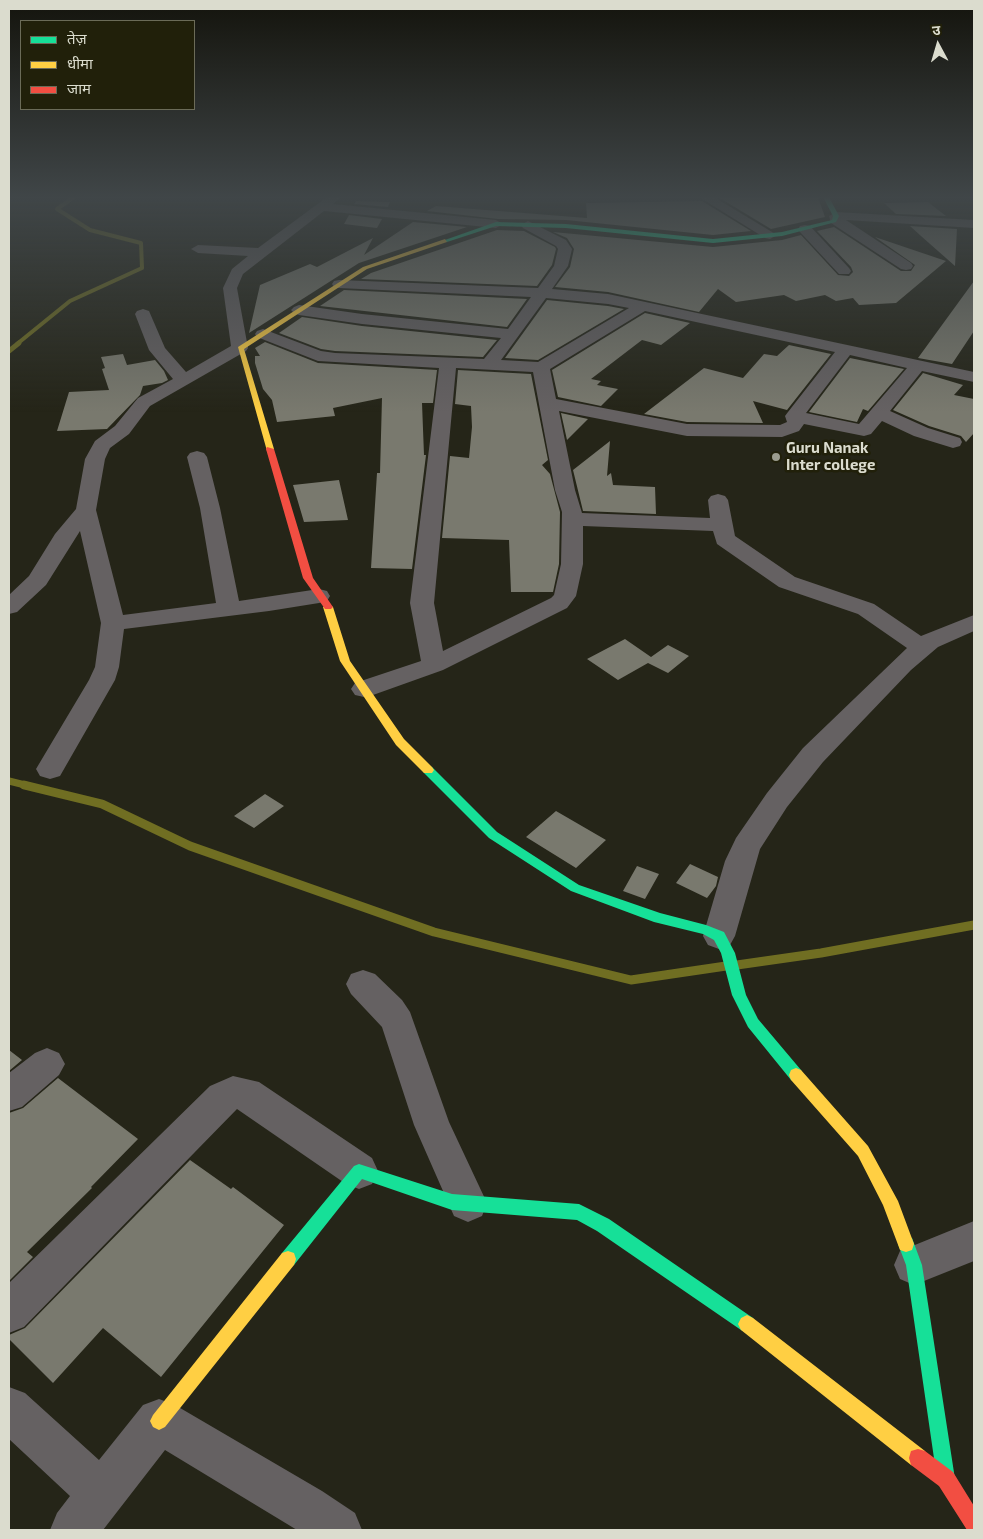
<!DOCTYPE html>
<html>
<head>
<meta charset="utf-8">
<style>
	body { margin:0 }
	#map { position:relative; width:983px; height:1539px; overflow:hidden; background:#252518; font-family:"Exo 2","Noto Sans Devanagari",sans-serif }
	canvas { display:block }
	.frame { position:absolute; inset:0; border:10px solid #dbdcce; pointer-events:none }
	.legend { position:absolute; left:20px; top:20px; width:175px; height:90px; box-sizing:border-box; background:#21200a; border:1px solid #6b6b58; margin:0; padding:6px 9px; list-style:none; font-size:15px; color:#dbdcce }
	.legend li { display:flex; align-items:center; gap:10px; height:25px }
	.legend b { width:25px; border:1px solid #6b6b58 }
	.north { position:absolute; left:913px; top:20px; width:50px; height:50px; -webkit-text-stroke:4px #21200a; paint-order:stroke; rotate:354deg; font-size:14px; font-weight:700; line-height:20px; text-align:center; color:#dbdcce }
	.north::after { content:''; display:block; margin:auto; width:18px; height:22px; background:#dbdcce; clip-path:polygon(50% 0,100% 100%,50% 72%,0 100%) }
</style>
</head>
<body>
<div id="map">
<canvas width="983" height="1539"></canvas>
<div class="frame"></div>
<ul class="legend">
<li><b style="height:6px;background:#16e098"></b>तेज़</li>
<li><b style="height:6px;background:#ffcf43"></b>धीमा</li>
<li><b style="height:6px;background:#f24e42"></b>जाम</li>
</ul>
<div class="north">उ</div>
</div>
<script>
const ctx = document.querySelector('canvas').getContext('2d');
ctx.lineJoin = 'round';
function shape(rows) {
  const path = new Path2D();
  for (const r of rows) {
    path.moveTo(r[0], r[1]);
    for (let i = 2; i < r.length; i += 2) path.lineTo(r[i], r[i + 1]);
  }
  return path;
}
function stroke(path, color, width, dash) {
  ctx.strokeStyle = color;
  ctx.lineWidth = width;
  ctx.lineCap = dash ? 'butt' : 'round';
  ctx.setLineDash(dash || []);
  ctx.stroke(path);
}
function paint(path, color) {
  ctx.fillStyle = color;
  ctx.fill(path, 'evenodd');
}
function label(font, color, halo, rows, align = 'center') {
  ctx.font = font + ' "Exo 2",sans-serif';
  ctx.lineWidth = 5;
  ctx.setLineDash([]);
  ctx.textBaseline = 'middle';
  ctx.strokeStyle = halo;
  ctx.fillStyle = color;
  for (const [text, x, y, turn = 0] of rows) {
    ctx.save();
    ctx.translate(x, y);
    ctx.rotate((+turn || 0) * Math.PI / 180);
    ctx.textAlign = isNaN(turn) ? turn : align;
    if (halo) ctx.strokeText(text, 0, 0);
    ctx.fillText(text, 0, 0);
    ctx.restore();
  }
}
const streamFar3 = shape([
	[17,344,70,301,142,268,141,243,90,230,57,209,74,197]
]);
const streamFar2 = shape([
	[9,351,19,343]
]);
const streamFar1 = shape([
	[9,781,29,786]
]);
const stream = shape([
	[24,785,102,804,190,846,434,932,631,980,726,966],
	[737,965,821,953,974,925]
]);
const building = shape([
	[718,197,818,197,825,217,771,229],
	[356,201,390,202,388,207,354,204],
	[702,201,751,231,713,235,566,220,498,219,427,211,436,206,587,218,586,203],
	[928,202,946,216,896,214,884,203],
	[349,215,382,219,377,228,344,224],
	[413,222,467,227,359,263,249,333,260,285,310,264,317,267,373,238,364,255],
	[910,226,957,229,955,266,921,236],
	[834,227,901,271,911,271,915,265,875,237,946,261,896,303,859,305,853,298,836,301,825,295,796,301,784,295,736,302,718,289,699,312,608,292,555,287,570,267,574,249,567,238,553,232,713,247,782,240,801,235,838,275,849,276,853,272,851,267,817,231],
	[497,230,524,231,555,247,556,249,552,265,537,286,361,279,371,273],
	[974,281,974,331,952,364,918,358],
	[344,290,527,299,507,327,320,306],
	[547,300,608,306,624,309,538,360,505,358],
	[645,313,690,323,661,345,642,340,591,379,601,381,597,385,618,389,601,406,558,397,552,370],
	[302,317,362,326,497,340,483,357,335,351,321,349,279,333],
	[265,342,318,363,437,370,433,403,422,403,424,455,426,455,412,569,371,568,377,473,380,473,382,398,333,408,335,416,277,422,272,400,263,389,255,363,255,356,260,356,255,348],
	[789,345,831,354,787,410,753,401,763,423,687,422,644,414,704,368,743,378,764,354,777,356],
	[123,354,127,365,155,360,164,371,168,380,162,383,143,386,140,395,107,429,57,431,69,392,109,390,102,369,105,368,101,357],
	[850,358,904,369,868,411,863,409,857,422,809,412],
	[458,370,531,374,548,460,542,465,550,474,560,512,559,564,553,592,511,592,509,540,442,538,450,456,469,458,472,427,471,406,455,404],
	[923,373,963,385,954,395,974,399,974,433,966,442,961,436,929,426,893,410],
	[561,413,588,419,567,440],
	[610,441,607,476,611,473,613,485,655,487,656,514,583,511,573,470],
	[339,480,348,520,304,522,293,485],
	[625,639,651,657,668,645,689,656,668,673,648,663,618,680,587,659],
	[265,794,284,806,254,828,234,816],
	[556,811,606,840,576,868,526,837],
	[690,864,718,877,716,886,707,898,676,883],
	[637,866,659,874,645,899,623,891],
	[9,1050,22,1060,9,1071],
	[58,1078,138,1139,91,1187,92,1188,27,1252,33,1257,9,1281,9,1113,23,1108],
	[190,1160,231,1189,233,1187,284,1225,161,1377,103,1328,53,1383,9,1339,9,1335,25,1328]
]);
const street = shape([
	[327,197,341,197,333,204,496,220,503,224,496,228,324,211,243,274,237,288,248,348,246,351,150,406,129,434,110,448,105,459,96,510,123,615,216,603,200,508,187,457,190,453,197,451,204,453,207,457,220,508,239,601,319,589,327,591,330,596,327,601,319,603,269,611,124,629,119,667,115,680,60,776,50,779,40,776,36,769,89,680,95,667,101,623,80,531,46,585,17,612,9,614,9,595,29,576,55,534,76,509,85,459,95,441,115,426,138,398,173,379,149,350,135,314,137,311,143,309,149,311,165,348,186,372,231,346,223,288,232,269,248,256,198,253,191,249,198,245,258,248,327,197],
	[699,197,714,197,777,235,770,239,765,238,699,197],
	[836,212,974,220,974,228,846,220,911,263,913,266,911,269,906,270,901,269,831,223,829,216,836,212],
	[528,221,566,240,572,249,568,266,552,289,608,294,974,372,974,382,922,371,890,411,928,428,960,438,962,442,960,446,953,448,914,436,882,421,871,434,864,436,804,424,799,431,782,437,687,436,559,411,575,490,582,513,710,518,708,500,711,496,718,494,725,496,728,500,735,536,795,577,874,604,921,636,974,615,974,631,938,647,911,670,823,762,787,807,760,849,735,936,730,945,719,949,708,945,703,936,725,861,736,838,767,793,803,748,907,648,858,614,779,587,717,544,713,531,583,526,583,564,576,596,567,608,443,670,373,695,364,697,355,695,351,689,355,683,421,661,410,603,439,368,318,361,257,337,255,334,257,331,263,329,321,351,335,353,484,359,501,338,362,324,299,315,294,313,291,310,294,307,299,305,362,314,508,329,531,297,339,288,334,287,332,284,334,281,339,280,538,288,554,266,558,249,556,246,523,228,521,225,528,221],
	[546,298,608,304,629,308,538,362,501,360,546,298],
	[645,311,835,352,788,412,785,416,787,422,780,425,687,424,556,399,550,369,645,311],
	[850,355,907,368,859,424,806,413,850,355],
	[456,368,533,372,555,490,562,512,561,564,554,595,551,598,443,651,434,603,456,368],
	[805,225,810,226,849,268,851,271,849,274,839,274,800,232,798,229,800,226,805,225],
	[363,970,375,974,402,1000,410,1012,449,1122,487,1203,482,1216,468,1222,454,1216,414,1125,382,1027,351,994,346,984,351,974,363,970],
	[47,1048,59,1053,65,1064,59,1075,22,1107,9,1111,9,1073,35,1053,47,1048],
	[233,1076,259,1082,372,1158,378,1171,372,1184,359,1189,346,1184,237,1109,24,1327,9,1333,9,1283,210,1086,233,1076],
	[974,1221,974,1261,914,1285,900,1279,894,1265,900,1251,974,1221],
	[9,1387,25,1393,99,1460,143,1405,159,1399,175,1405,322,1491,355,1513,362,1530,297,1530,165,1450,103,1530,50,1530,57,1513,70,1496,9,1439,9,1387]
]);
const fast = shape([
	[823,197,829,197,839,216,836,222,782,236,713,243,566,228,496,226,447,242,442,241,496,222,566,224,713,239,782,232,832,220,833,216,823,197],
	[428,766,432,767,497,832,579,885,660,913,706,925,724,932,735,953,746,995,758,1019,801,1070,803,1075,801,1080,796,1082,791,1080,748,1027,732,995,721,953,714,940,703,934,654,922,571,891,489,838,424,773,422,770,424,767,428,766],
	[359,1164,452,1194,579,1204,609,1219,753,1318,756,1324,753,1330,747,1333,741,1330,597,1231,577,1220,452,1210,362,1179,294,1265,288,1267,282,1265,280,1259,282,1253,354,1166,359,1164],
	[906,1236,912,1238,922,1265,955,1479,953,1486,946,1488,939,1486,937,1479,906,1265,898,1244,900,1238,906,1236]
]);
const slow = shape([
	[445,239,447,242,367,269,244,349,274,449,267,451,238,347,363,267,445,239],
	[328,604,333,607,350,661,404,739,432,767,434,770,432,773,424,773,396,745,340,661,323,607,328,604],
	[796,1068,801,1070,868,1146,898,1201,914,1244,912,1250,906,1252,900,1250,883,1205,858,1156,791,1080,789,1075,791,1070,796,1068],
	[288,1251,294,1253,296,1259,294,1265,165,1427,159,1430,153,1427,150,1421,153,1415,282,1253,288,1251],
	[747,1315,753,1318,925,1451,927,1458,925,1465,918,1467,911,1465,741,1330,738,1324,741,1318,747,1315]
]);
const jam = shape([
	[267,447,274,449,313,578,333,607,331,609,325,609,303,578,266,449,267,447],
	[918,1449,925,1451,953,1472,974,1506,974,1530,967,1530,939,1486,911,1465,909,1458,911,1451,918,1449]
]);
const markers = [
	[776,457,5,"#9b9c8e"]
];
const farPoinames = [
	["Guru Nanak",786,448],
	["Inter college",786,465]
];
stroke(streamFar3, '#706e22', 4);
stroke(streamFar2, '#706e22', 5);
stroke(streamFar1, '#706e22', 7);
stroke(stream, '#706e22', 9);
paint(building, '#79796e');
paint(street, '#656162');
paint(fast, '#16e098');
paint(slow, '#ffcf43');
paint(jam, '#f24e42');
const sky = ctx.createLinearGradient(0, 0, 0, 412);
sky.addColorStop(0, '#14140d');
sky.addColorStop(0.48, '#404648');
sky.addColorStop(1, '#40464800');
ctx.fillStyle = sky;
ctx.fillRect(0, 0, 983, 412);
for (const [x, y, r, color] of markers) {
  const dot = new Path2D();
  dot.arc(x, y, r, 0, 2 * Math.PI);
  ctx.fillStyle = color;
  ctx.fill(dot);
  stroke(dot, '#21200a', 2);
}
label('bold 15px', '#dbdcce', '#21200a', farPoinames, 'left');
</script>
</body>
</html>
